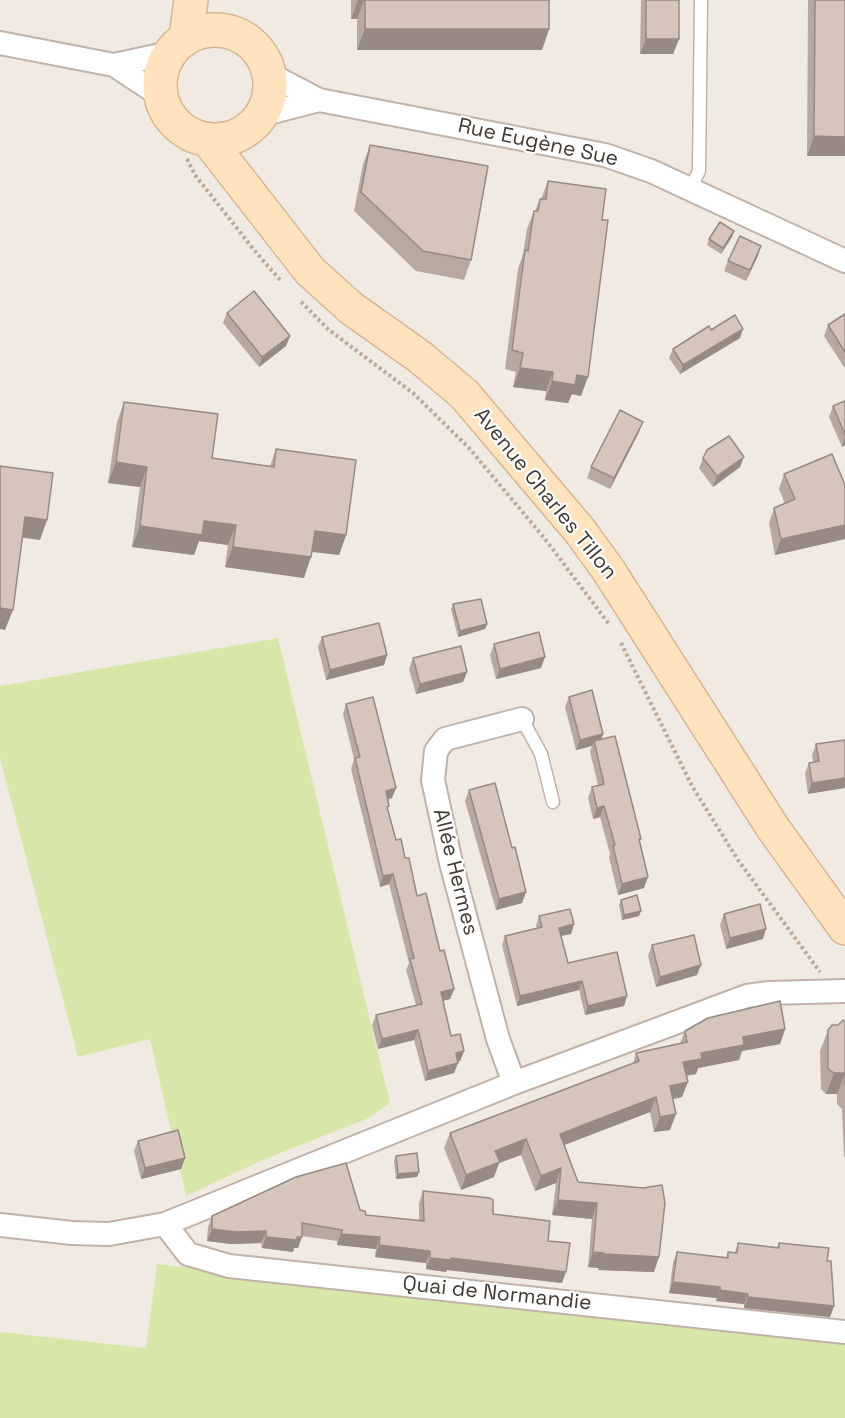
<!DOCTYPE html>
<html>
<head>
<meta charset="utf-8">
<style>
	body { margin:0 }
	canvas { display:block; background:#f1eae2 }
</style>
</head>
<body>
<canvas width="845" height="1418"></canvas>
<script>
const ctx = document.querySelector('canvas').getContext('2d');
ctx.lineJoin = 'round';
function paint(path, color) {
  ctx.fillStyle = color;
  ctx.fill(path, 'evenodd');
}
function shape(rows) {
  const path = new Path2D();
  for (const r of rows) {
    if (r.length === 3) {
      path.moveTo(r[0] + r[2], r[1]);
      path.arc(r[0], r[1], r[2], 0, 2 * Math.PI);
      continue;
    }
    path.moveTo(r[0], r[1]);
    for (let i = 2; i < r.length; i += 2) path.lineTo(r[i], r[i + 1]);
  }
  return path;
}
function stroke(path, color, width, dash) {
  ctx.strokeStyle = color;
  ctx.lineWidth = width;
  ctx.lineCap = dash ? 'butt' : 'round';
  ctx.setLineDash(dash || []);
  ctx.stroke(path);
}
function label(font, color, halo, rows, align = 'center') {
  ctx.font = font + ' "Space Grotesk",sans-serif';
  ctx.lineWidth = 4.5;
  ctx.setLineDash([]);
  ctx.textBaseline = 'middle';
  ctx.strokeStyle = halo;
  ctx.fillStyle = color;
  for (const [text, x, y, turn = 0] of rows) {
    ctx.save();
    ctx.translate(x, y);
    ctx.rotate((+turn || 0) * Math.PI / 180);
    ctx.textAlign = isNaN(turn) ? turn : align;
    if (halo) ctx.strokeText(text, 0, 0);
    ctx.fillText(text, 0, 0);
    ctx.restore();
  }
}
const green = shape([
	[278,638,390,1103,369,1118,263,1160,186,1196,150,1039,78,1057,0,758,0,686],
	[157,1264,845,1343,845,1418,0,1418,0,1332,146,1348]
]);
const path = shape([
	[187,159,195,175,254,250,281,281],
	[301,302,329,330,413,393,469,448,545,539,609,624],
	[621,643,692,786,738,860,820,972]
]);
const lane = shape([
	[690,189,699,171,701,0],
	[522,719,541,754,553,802]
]);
const street = shape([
	[0,43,114,65,161,96],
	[114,65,170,53],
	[269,74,319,100,605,155,651,171,845,261],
	[261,115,319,100],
	[514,1083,498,1039,451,863,433,780,436,751,445,739,522,719],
	[165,1224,188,1254,229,1266,845,1332],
	[0,1225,72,1233,109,1234,165,1224,514,1083,747,996,769,993,845,991]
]);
const secondary = shape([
	[215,85,55],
	[186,38,191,0],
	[208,140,310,271,351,308,420,357,464,394,580,531,609,571,773,828,845,928]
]);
const wall = shape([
	[351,0,549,0,549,29,542,50,357,50,357,19,351,19],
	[641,0,679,0,679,39,673,54,640,54],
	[808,0,845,0,845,156,807,156],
	[370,145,471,260,464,280,416,271,354,211,363,164],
	[548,181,581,396,572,394,568,403,545,400,546,391,513,387,516,372,505,369,518,269,523,254,527,229,534,211,535,211,540,199,541,199],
	[734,231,732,237,721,254,707,245,709,239],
	[761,246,746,281,724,271,728,261],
	[227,313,290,336,286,346,259,367,223,323],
	[845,314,845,367,844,367,824,336,828,325],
	[711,330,740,338,680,374,669,358,673,349],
	[845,401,845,445,842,447,829,417,833,406],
	[124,402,212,458,270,466,276,449,346,535,339,555,312,552,304,578,225,567,228,545,199,541,194,555,132,547,140,487,108,483,117,422],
	[639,432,610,489,587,478,591,467],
	[703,458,740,467,713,487,699,468],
	[784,474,845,485,845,539,775,555,769,523,774,508,785,504,779,489],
	[453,604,487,624,485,629,458,637,451,609],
	[322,637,387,655,384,665,326,680,318,647],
	[494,644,541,668,496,679,490,655],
	[413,658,467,672,463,682,416,694,409,669],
	[569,697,603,734,601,740,640,843,644,888,618,895,609,857,610,854,600,817,593,819,588,798,592,787,598,785,590,752,592,746,576,750,565,707],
	[346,704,392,798,388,800,388,810,396,840,405,858,417,896,454,989,450,999,443,1001,451,1036,464,1051,460,1061,458,1062,454,1073,425,1081,414,1040,378,1049,372,1025,376,1015,416,1005,406,970,409,963,389,884,380,887,351,769,354,759,343,714],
	[845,740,808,794,805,773,809,763,813,762,812,755,816,744],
	[469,790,526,892,522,903,496,910,465,801],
	[621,900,639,916,622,920,619,905],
	[724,914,763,939,726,949,720,925],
	[539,916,574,924,571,934,561,936,568,963,627,996,624,1006,585,1015,579,990,517,1006,502,945,505,936,537,928,536,926],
	[652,945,697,975,656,987,648,956],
	[845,1023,845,1157,844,1157,842,1109,837,1104,837,1094,826,1094,821,1089,820,1051,828,1030],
	[785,1029,780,1044,742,1051,739,1060,698,1068,696,1074,686,1076,682,1097,673,1099,670,1130,654,1132,650,1112,564,1145,578,1182,654,1272,598,1270,599,1268,588,1267,592,1219,552,1215,556,1183,535,1191,521,1155,499,1163,494,1177,461,1190,444,1148,450,1133,633,1064,636,1053,680,1043,685,1031],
	[138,1141,185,1158,181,1169,141,1179,134,1151],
	[396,1156,419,1172,417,1177,396,1179,394,1161],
	[423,1191,493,1214,548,1241,562,1283,447,1270,446,1272,426,1269,426,1263,375,1257,376,1249,337,1245,337,1241,302,1236,298,1248,294,1248,293,1252,262,1248,261,1243,231,1244,207,1241,208,1227,212,1216,360,1210,366,1215,419,1221,419,1203],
	[738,1243,777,1247,779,1243,827,1261,834,1306,830,1317,744,1308,744,1304,716,1301,717,1298,669,1293,673,1263,677,1252,726,1257,728,1252,735,1252]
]);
const shadedWall = shape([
	[358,0,364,0,357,19,351,19],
	[365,29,549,29,542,50,357,50],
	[646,39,679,39,673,54,640,54],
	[814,136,845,137,845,156,807,156],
	[734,231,732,237,721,254,723,248],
	[761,246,758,256,746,281,750,270],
	[743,329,740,338,680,374,683,365],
	[290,336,286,346,259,367,262,357],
	[520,368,553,372,546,391,513,387],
	[577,375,588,377,581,396,572,394,568,403,545,400,552,381],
	[643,422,639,432,610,489,614,478],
	[845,437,845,445,842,447],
	[744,457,740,467,713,487,717,476],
	[116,462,147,467,140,487,108,483],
	[25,517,47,520,40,540,18,537],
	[204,521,236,525,228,545,199,541,194,555,132,547,140,526],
	[845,525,845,539,775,555,781,539],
	[315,531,346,535,339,555,307,551],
	[233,547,311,557,304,578,225,567],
	[0,608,13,610,5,630,0,629],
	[487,624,485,629,458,637,460,631],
	[387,655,384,665,326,680,330,670],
	[545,657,541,668,496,679,500,669],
	[467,672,463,682,416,694,420,684],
	[603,734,599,744,594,741,592,746,576,750,580,740],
	[845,778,845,788,808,794,812,783],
	[396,788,392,798,382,801,386,791],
	[604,806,600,817,593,819,597,808],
	[393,874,389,884,380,887,383,876],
	[648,877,644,888,618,895,622,884],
	[526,892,522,903,496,910,499,899],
	[641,911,639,916,622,920,624,915],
	[574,924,571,934,555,937,559,928],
	[766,929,763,939,726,949,730,938],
	[701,965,697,975,656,987,660,977],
	[582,981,579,990,517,1006,520,996],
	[454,989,450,999,437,1002,441,992],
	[627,996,624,1006,585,1015,588,1006],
	[785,1029,780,1044,742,1051,739,1060,698,1068,696,1074,678,1077,683,1062,701,1053,743,1037],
	[418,1030,414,1040,378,1049,382,1039],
	[464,1051,460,1061,452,1063,456,1053],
	[458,1063,454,1073,425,1081,428,1071],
	[834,1073,845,1073,837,1094,826,1094],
	[688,1082,682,1097,664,1101,670,1086],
	[656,1097,650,1112,554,1149,560,1134],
	[676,1114,670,1130,654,1132,660,1117],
	[526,1139,521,1155,499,1163,494,1177,461,1190,466,1175,495,1151],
	[185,1158,181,1169,141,1179,145,1168],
	[561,1168,556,1183,535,1191,541,1176],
	[419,1172,417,1177,396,1179,398,1174],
	[558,1200,597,1203,592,1219,552,1215],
	[212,1229,266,1231,261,1243,231,1244,207,1241],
	[341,1234,380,1237,376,1249,337,1245],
	[266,1237,302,1237,298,1248,294,1248,293,1252,262,1248],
	[379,1245,430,1251,426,1263,375,1257],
	[593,1252,604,1253,599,1268,588,1267],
	[604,1254,659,1257,654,1272,598,1270],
	[430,1258,451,1258,566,1272,562,1283,447,1270,446,1272,426,1269],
	[673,1282,720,1287,717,1298,669,1293],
	[720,1290,748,1294,744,1304,716,1301],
	[748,1297,834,1306,830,1317,744,1308]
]);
const building = shape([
	[365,0,549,0,549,29,365,29,365,0],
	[646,0,679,0,679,39,646,39,646,0],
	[815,0,845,0,845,137,814,136,815,0],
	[370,145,488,166,471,260,423,251,361,192,370,145],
	[548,181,606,189,602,220,608,220,588,377,577,375,575,385,552,381,553,372,520,368,523,353,512,350,525,250,528,251,534,211,538,211,540,199,546,199,548,181],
	[720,222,734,231,723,248,709,239,720,222],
	[740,236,761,246,750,270,728,261,740,236],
	[254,291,290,336,262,357,227,313,254,291],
	[845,314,845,352,828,325,845,314],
	[735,315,743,329,683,365,673,349,709,326,711,330,735,315],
	[845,401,845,435,833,406,845,401],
	[124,402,218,414,212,458,274,467,276,449,356,460,346,535,315,531,311,557,233,547,236,525,204,521,202,535,140,526,147,467,116,462,124,402],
	[620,410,643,422,614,478,591,467,620,410],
	[729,436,744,457,717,476,703,458,707,450,729,436],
	[832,454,845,485,845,525,781,539,774,508,795,499,784,474,832,454],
	[0,466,53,473,47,520,25,517,13,610,0,608,0,466],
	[481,599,487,624,460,631,453,604,481,599],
	[379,623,387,655,330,670,322,637,379,623],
	[539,632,545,657,500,669,494,644,539,632],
	[461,646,467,672,420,684,413,658,461,646],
	[592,690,603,734,580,740,569,697,592,690],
	[373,697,396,788,386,791,389,806,387,807,396,840,401,839,405,858,409,858,417,896,426,893,440,951,444,950,454,989,441,992,451,1036,460,1034,464,1051,456,1053,458,1063,428,1071,418,1030,382,1039,376,1015,422,1004,410,959,414,958,393,874,383,876,355,758,360,757,346,704,373,697],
	[615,736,641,839,639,839,648,877,622,884,613,846,615,845,604,806,597,808,592,787,604,784,594,741,615,736],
	[845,740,845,778,812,783,809,763,819,761,816,744,845,740],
	[495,783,512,848,515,847,526,892,499,899,469,790,495,783],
	[637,895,641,911,624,915,621,900,637,895],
	[760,904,766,929,730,938,724,914,760,904],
	[570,909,574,924,559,928,568,963,617,952,627,996,588,1006,582,981,520,996,505,936,542,927,539,916,570,909],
	[694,935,701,965,660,977,652,945,694,935],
	[780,1001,785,1029,743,1037,744,1045,701,1053,702,1059,683,1062,688,1082,670,1086,676,1114,660,1117,656,1097,560,1134,578,1182,643,1188,662,1185,665,1203,659,1257,604,1254,604,1253,593,1252,597,1203,558,1200,561,1168,541,1176,526,1139,495,1151,500,1162,466,1175,450,1133,639,1061,636,1053,687,1042,685,1031,708,1018,780,1001],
	[843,1020,845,1023,845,1084,845,1073,834,1073,828,1069,828,1030,832,1025,838,1025,843,1020],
	[178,1130,185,1158,145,1168,138,1141,178,1130],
	[417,1153,419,1172,398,1174,396,1156,417,1153],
	[346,1163,360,1210,365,1211,366,1215,424,1221,423,1191,490,1198,493,1200,493,1214,550,1221,548,1241,570,1243,566,1272,451,1258,451,1260,430,1258,430,1251,379,1245,380,1237,341,1234,342,1230,302,1223,302,1237,297,1237,297,1240,266,1237,266,1231,236,1232,212,1229,212,1216,296,1177,346,1163],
	[738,1243,779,1248,779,1243,829,1248,827,1261,831,1261,834,1306,748,1297,748,1294,720,1290,720,1287,673,1282,677,1252,728,1258,728,1252,737,1253,738,1243]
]);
const streetNames = [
	["Rue Eugène Sue",538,143,12],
	["Avenue Charles Tillon",545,494,51],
	["Allée Hermes",455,872,76],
	["Quai de Normandie",497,1294,6]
];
paint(green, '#d8e7a9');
stroke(lane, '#c0b2a8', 15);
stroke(street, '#c0b2a8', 26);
stroke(secondary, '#d6b693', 36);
stroke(path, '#bea896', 4, [3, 3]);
stroke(lane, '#fff', 12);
stroke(street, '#fff', 22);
stroke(secondary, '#ffe2be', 33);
paint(wall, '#b8a9a0');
paint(shadedWall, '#968a82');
paint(building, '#d6c5ba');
stroke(building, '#968a82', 1.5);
label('21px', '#433933', '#fff', streetNames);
</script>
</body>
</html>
